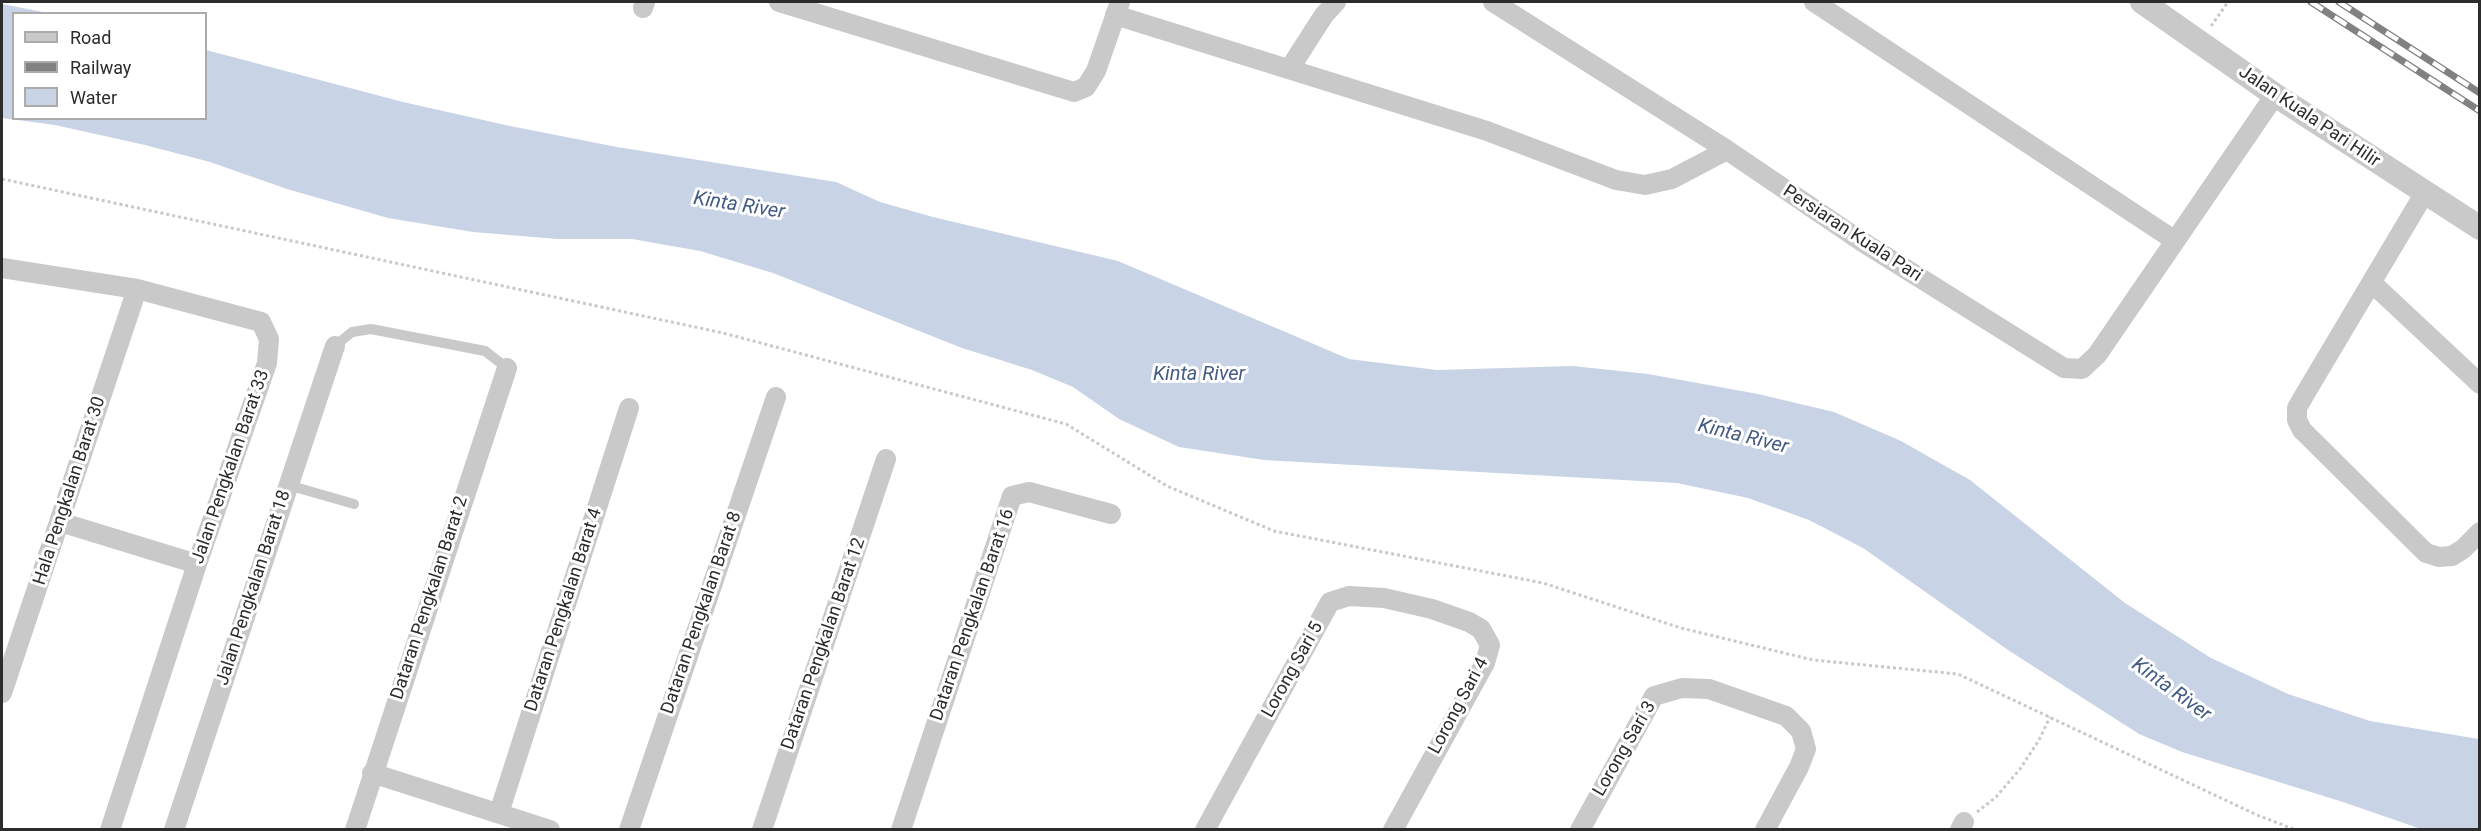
<!DOCTYPE html>
<html>
<head>
<meta charset="utf-8">
<style>
	body { margin:0 }
	#map { position:relative; width:2481px; height:831px; overflow:hidden; background:#fff; font-family:Roboto,sans-serif }
	canvas { display:block }
	.frame { position:absolute; inset:0; border:3px solid #2c2c2c; pointer-events:none }
	.legend { position:absolute; left:12px; top:12px; width:195px; height:108px; box-sizing:border-box; background:#fff; border:2px solid #ababab; margin:0; padding:8px 10px; list-style:none; font-size:18px; color:#2c2c2c }
	.legend li { display:flex; align-items:center; gap:12px; height:30px }
	.legend b { width:30px; border:2px solid #ababab }
</style>
</head>
<body>
<div id="map">
<canvas width="2481" height="831"></canvas>
<div class="frame"></div>
<ul class="legend">
<li><b style="height:8px;background:#c9c9c9"></b>Road</li>
<li><b style="height:8px;background:#818181"></b>Railway</li>
<li><b style="height:16px;background:#c9d3e6"></b>Water</li>
</ul>
</div>
<script>
const ctx = document.querySelector('canvas').getContext('2d');
ctx.lineJoin = 'round';
function paint(path, color) {
  ctx.fillStyle = color;
  ctx.fill(path, 'evenodd');
}
function shape(rows) {
  const path = new Path2D();
  for (const r of rows) {
    path.moveTo(r[0], r[1]);
    for (let i = 2; i < r.length; i += 2) path.lineTo(r[i], r[i + 1]);
  }
  return path;
}
function stroke(path, color, width, dash) {
  ctx.strokeStyle = color;
  ctx.lineWidth = width;
  ctx.lineCap = dash ? 'butt' : 'round';
  ctx.setLineDash(dash || []);
  ctx.stroke(path);
}
function label(font, color, halo, rows, align = 'center') {
  ctx.font = font + ' Roboto,sans-serif';
  ctx.lineWidth = 6;
  ctx.setLineDash([]);
  ctx.textBaseline = 'middle';
  ctx.strokeStyle = halo;
  ctx.fillStyle = color;
  for (const [text, x, y, turn = 0] of rows) {
    ctx.save();
    ctx.translate(x, y);
    ctx.rotate((+turn || 0) * Math.PI / 180);
    ctx.textAlign = isNaN(turn) ? turn : align;
    if (halo) ctx.strokeText(text, 0, 0);
    ctx.fillText(text, 0, 0);
    ctx.restore();
  }
}
const water = shape([
	[2,4,48,13,14,14,14,118,206,118,206,50,403,102,510,126,617,147,836,182,880,202,933,217,1118,261,1349,359,1437,370,1573,366,1648,374,1758,394,1834,412,1901,441,1970,480,2125,603,2211,658,2288,694,2370,721,2479,739,2479,829,2421,829,2343,802,2182,752,2139,734,2008,650,1863,548,1809,520,1748,498,1677,483,1264,460,1179,447,1119,419,1073,387,1032,370,962,348,773,273,700,251,632,239,557,239,473,232,388,218,287,189,210,162,145,145,55,125,2,118]
]);
const path = shape([
	[2211,26,2228,2],
	[2,179,723,333,1066,424,1167,486,1274,531,1543,583,1681,628,1813,660,1958,674,2257,815,2296,830],
	[1977,812,1996,797,2020,769,2039,740,2050,717]
]);
const service = shape([
	[335,346,352,332,371,329,485,351,507,368],
	[288,485,354,504]
]);
const minor = shape([
	[779,2,1074,92,1086,87,1096,71,1120,2],
	[1493,2,1727,150,1861,241,2064,368,2082,369,2097,355,2275,95],
	[1814,2,2174,240],
	[643,8,645,2],
	[1115,15,1487,131,1616,180,1645,185,1672,179,1727,150],
	[1290,68,1324,15,1336,2],
	[2424,194,2305,394,2297,408,2297,420,2302,430,2426,553,2439,557,2452,556,2463,549,2480,532],
	[2,268,137,289,261,322,269,339,267,363,197,564,110,830],
	[2372,283,2480,384],
	[60,522,197,564],
	[2,693,137,289],
	[372,773,550,830],
	[499,813,629,408],
	[174,830,335,346],
	[355,830,507,368],
	[629,830,776,397],
	[762,830,886,459],
	[901,830,1012,496,1029,492,1111,514],
	[1205,830,1330,602,1349,596,1384,598,1432,609,1469,622,1481,629,1490,645,1485,663,1393,830],
	[1580,830,1654,696,1682,688,1709,689,1786,716,1801,731,1806,749,1799,767,1765,830],
	[1960,830,1964,822]
]);
const tertiary = shape([
	[2142,2,2275,95,2480,228]
]);
const rail = shape([
	[2311,2,2480,111],
	[2339,2,2480,93]
]);
const streetNames = [
	["Jalan Kuala Pari Hilir",2309,117,34],
	["Persiaran Kuala Pari",1852,234,33],
	["Jalan Pengkalan Barat 33",231,467,-71],
	["Hala Pengkalan Barat 30",70,491,-72],
	["Jalan Pengkalan Barat 18",254,588,-72],
	["Dataran Pengkalan Barat 2",430,598,-72],
	["Dataran Pengkalan Barat 4",564,610,-72],
	["Dataran Pengkalan Barat 8",702,613,-71],
	["Dataran Pengkalan Barat 16",973,615,-71],
	["Dataran Pengkalan Barat 12",824,644,-71],
	["Lorong Sari 5",1293,670,-61],
	["Lorong Sari 4",1459,706,-62],
	["Lorong Sari 3",1625,749,-60]
];
const waterNames = [
	["Kinta River",739,206,9],
	["Kinta River",1199,375],
	["Kinta River",1743,437,14],
	["Kinta River",2171,690,36]
];
paint(water, '#c9d3e6');
stroke(path, '#c9c9c9', 3, [3, 3]);
stroke(service, '#c9c9c9', 10);
stroke(minor, '#c9c9c9', 20);
stroke(tertiary, '#c9c9c9', 24);
stroke(rail, '#818181', 7);
stroke(rail, '#fff', 4.5, [14]);
label('18px', '#2c2c2c', '#fff', streetNames);
label('italic 20px', '#445b83', '#fff', waterNames);
</script>
</body>
</html>
